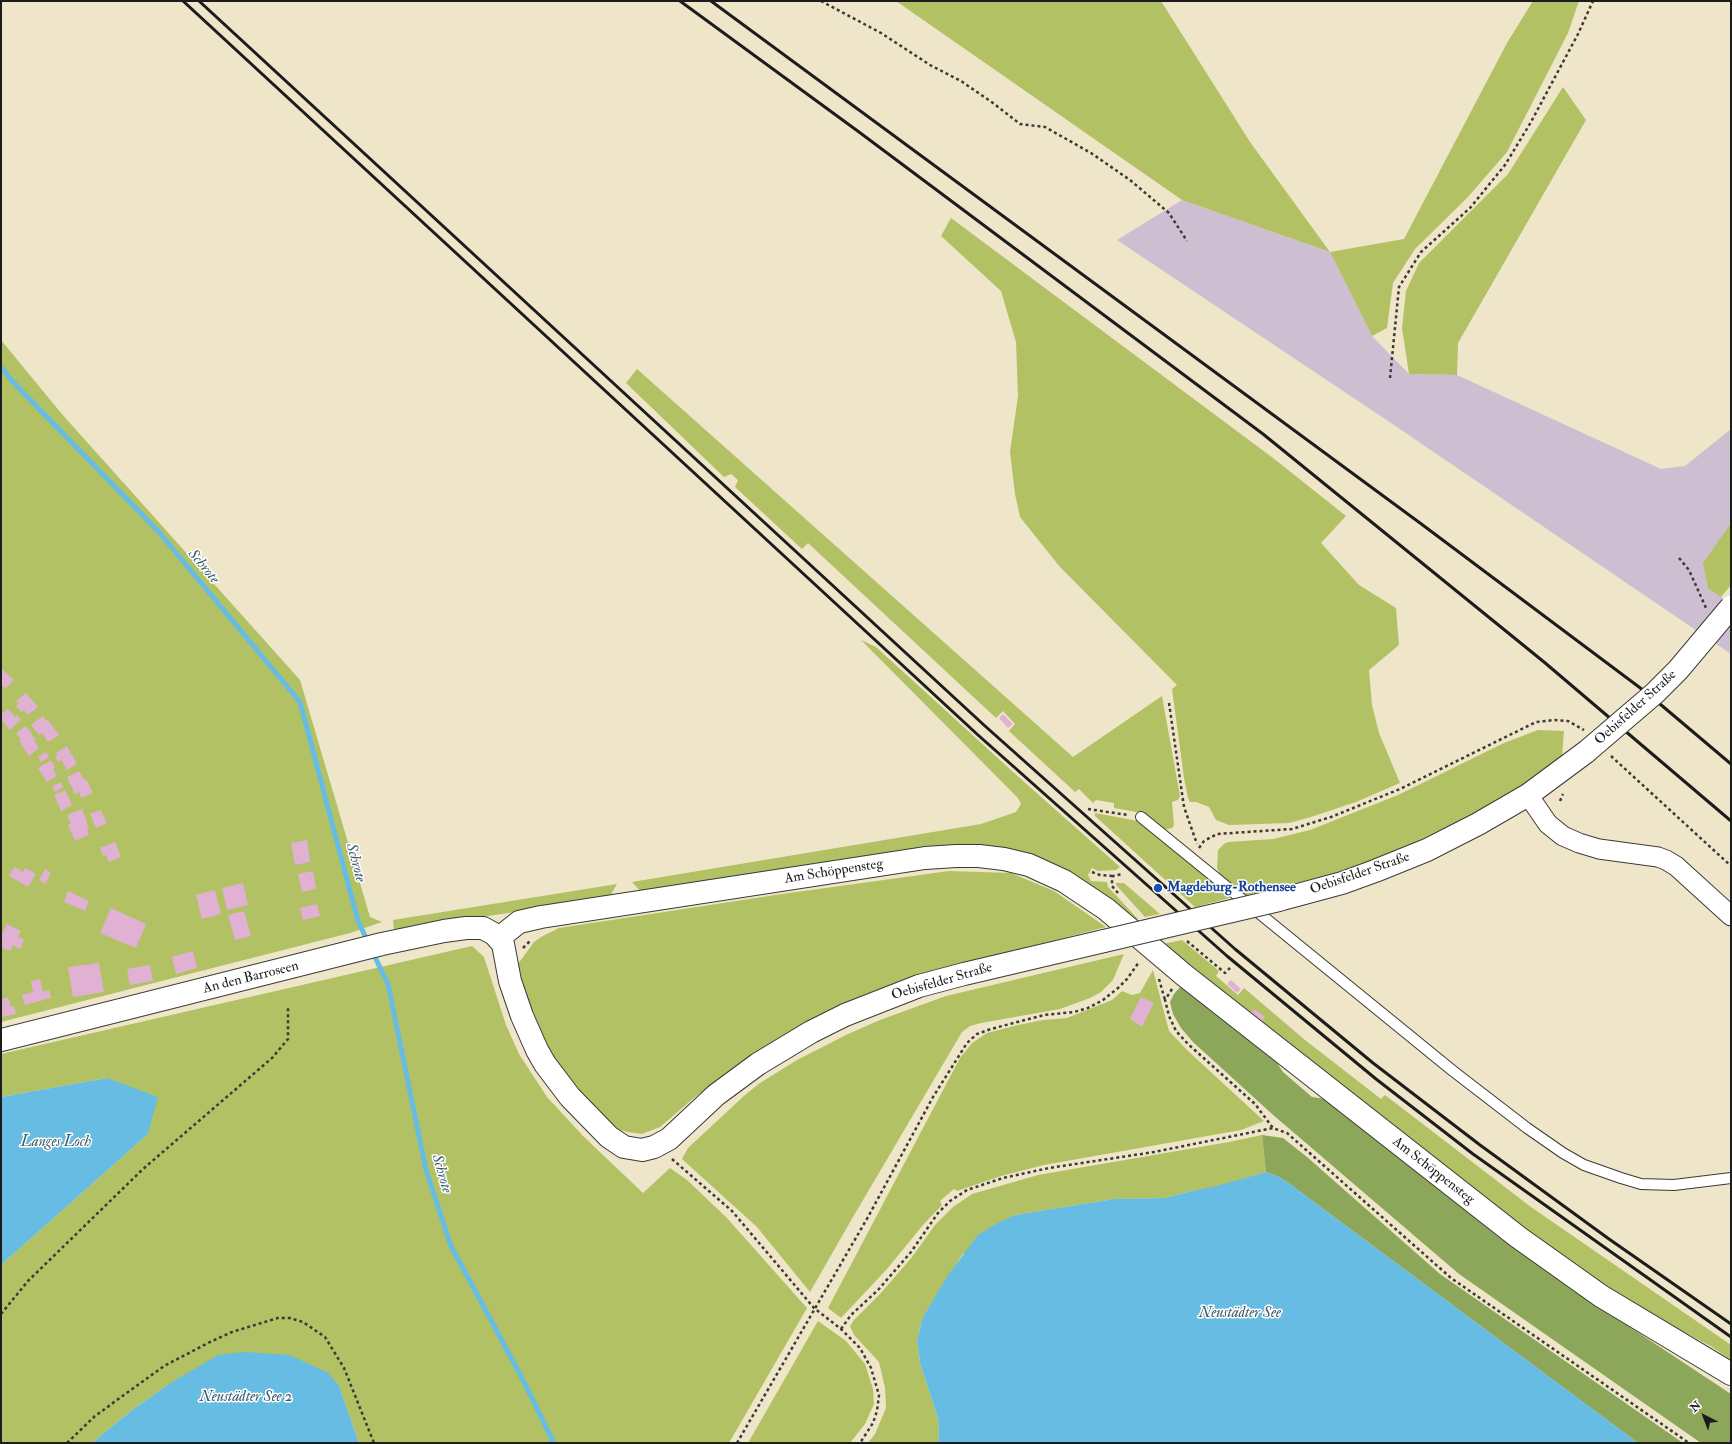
<!DOCTYPE html>
<html>
<head>
<meta charset="utf-8">
<style>
	body { margin:0 }
	#map { position:relative; width:1732px; height:1444px; overflow:hidden; background:#efe5c9; font-family:"IM FELL Double Pica",serif }
	canvas { display:block }
	.frame { position:absolute; inset:0; border:2px solid #1c1c1c; pointer-events:none }
	.north { position:absolute; left:1684px; top:1396px; width:40px; height:40px; -webkit-text-stroke:3px #fff; paint-order:stroke; rotate:318deg; font-size:11px; font-weight:700; line-height:16px; text-align:center; color:#1c1c1c }
	.north::after { content:''; display:block; margin:auto; width:14px; height:18px; background:#1c1c1c; clip-path:polygon(50% 0,100% 100%,50% 72%,0 100%) }
</style>
</head>
<body>
<div id="map">
<canvas width="1732" height="1444"></canvas>
<div class="frame"></div>
<div class="north">N</div>
</div>
<script>
const ctx = document.querySelector('canvas').getContext('2d');
ctx.lineJoin = 'round';
function paint(path, color) {
  ctx.fillStyle = color;
  ctx.fill(path, 'evenodd');
}
function shape(rows) {
  const path = new Path2D();
  for (const r of rows) {
    path.moveTo(r[0], r[1]);
    for (let i = 2; i < r.length; i += 2) path.lineTo(r[i], r[i + 1]);
  }
  return path;
}
function stroke(path, color, width, dash) {
  ctx.strokeStyle = color;
  ctx.lineWidth = width;
  ctx.lineCap = dash ? 'butt' : 'round';
  ctx.setLineDash(dash || []);
  ctx.stroke(path);
}
function label(font, color, halo, rows, align = 'center') {
  ctx.font = font + ' "IM FELL Double Pica",serif';
  ctx.lineWidth = 3;
  ctx.setLineDash([]);
  ctx.textBaseline = 'middle';
  ctx.strokeStyle = halo;
  ctx.fillStyle = color;
  for (const [text, x, y, turn = 0] of rows) {
    ctx.save();
    ctx.translate(x, y);
    ctx.rotate((+turn || 0) * Math.PI / 180);
    ctx.textAlign = isNaN(turn) ? turn : align;
    if (halo) ctx.strokeText(text, 0, 0);
    ctx.fillText(text, 0, 0);
    ctx.restore();
  }
}
const industrial = shape([
	[1182,200,1330,252,1372,336,1409,374,1457,375,1661,469,1685,466,1731,429,1731,523,1704,563,1708,589,1731,603,1731,654,1391,423,1117,240]
]);
const green = shape([
	[896,1,1161,1,1250,142,1330,252,1404,239,1507,43,1533,1,1579,1,1568,33,1507,152,1467,198,1415,249,1393,283,1387,328,1372,336,1330,252,1182,200],
	[1563,87,1586,120,1458,343,1457,375,1409,374,1402,328,1406,291,1419,263,1508,174],
	[951,218,1273,458,1346,516,1321,543,1359,585,1396,608,1399,645,1369,670,1372,705,1379,733,1400,783,1356,802,1311,817,1289,823,1229,825,1216,820,1209,807,1196,802,1190,802,1188,798,1184,778,1172,689,1177,685,1060,567,1020,517,1015,494,1010,452,1018,396,1016,342,1001,291,941,236],
	[1,340,61,413,300,680,370,917,382,922,350,933,1,1022],
	[637,369,1073,757,1162,696,1180,796,1178,800,1172,802,1174,825,1172,828,1164,830,1142,813,1114,808,1114,803,1096,800,1093,803,1079,789,1075,792,1009,731,1015,724,1003,711,996,718,808,543,802,549,735,487,738,480,731,474,724,477,626,383],
	[1731,523,1731,585,1721,597,1708,589,1703,563],
	[861,640,876,647,1013,772,1120,867,1116,870,1098,871,1092,868,1088,875,1091,881,1107,882,1108,887,1138,919,1131,921,1017,851,969,844,939,847,642,893,632,882,981,824,1016,812,1021,804,1018,798],
	[1538,730,1564,731,1562,756,1515,790,1473,814,1395,852,1332,874,1243,896,1220,875,1217,868,1218,850,1224,844,1228,842,1273,839,1310,830,1398,795,1504,743],
	[1095,813,1138,821,1223,890,1230,898,1195,907,1095,816],
	[949,871,1011,873,1054,891,1106,927,912,977,835,1007,801,1025,745,1060,695,1097,660,1127,642,1134,628,1132,620,1130,605,1119,572,1084,555,1061,543,1041,526,997,518,964,534,942,541,937,559,928,782,894],
	[1116,883,1124,883,1160,914,1145,917,1116,885],
	[617,884,609,898,394,930,393,920],
	[1182,940,1219,971,1216,976,1238,995,1244,988,1305,1040,1381,1099,1385,1095,1531,1207,1731,1345,1731,1360,1712,1347,1625,1300,1516,1225,1158,945],
	[472,946,484,957,506,1025,519,1054,547,1097,583,1136,643,1193,670,1168,687,1180,727,1218,807,1308,729,1443,359,1443,339,1386,169,1384,132,1410,92,1443,1,1443,1,1265,148,1134,107,1078,1,1097,1,1054],
	[1124,954,1113,980,1101,992,1090,998,1060,1009,981,1023,970,1026,962,1032,853,1217,810,1292,757,1227,682,1159,688,1148,745,1095,760,1083,797,1060,848,1034,880,1020,946,996],
	[1153,970,1169,1031,1188,1051,1264,1121,1241,1130,1044,1165,1001,1176,957,1191,954,1189,940,1201,942,1205,923,1225,887,1269,841,1318,828,1308,960,1058,972,1043,987,1033,1018,1025,1043,1020,1067,1018,1112,1000,1122,991,1132,995,1140,993],
	[1262,1135,1266,1172,1217,1187,1188,1192,1165,1198,1114,1199,1015,1215,962,1255,923,1317,917,1340,920,1363,938,1418,939,1430,938,1443,868,1443,875,1434,886,1408,885,1388,879,1362,854,1335,850,1326,854,1320,880,1294,912,1257,935,1225,953,1207,972,1194,1038,1175,1229,1142],
	[818,1321,846,1341,865,1364,873,1389,874,1404,865,1424,850,1443,748,1443]
]);
const forest = shape([
	[1181,986,1275,1060,1283,1072,1312,1097,1325,1099,1586,1298,1731,1394,1731,1443,1701,1443,1459,1274,1272,1114,1193,1042,1181,1028,1173,1014,1170,1002,1174,994],
	[1262,1135,1283,1138,1307,1157,1440,1274,1683,1443,1638,1443,1287,1182,1279,1177,1266,1172]
]);
const water = shape([
	[107,1078,158,1097,148,1134,1,1265,1,1097],
	[1266,1172,1279,1177,1287,1182,1638,1443,938,1443,939,1430,938,1418,920,1363,917,1340,923,1317,948,1275,978,1235,996,1224,1015,1215,1114,1199,1165,1198,1188,1192,1217,1186],
	[244,1352,289,1355,327,1372,339,1386,359,1443,92,1443,132,1410,169,1384,218,1355]
]);
const stream = shape([
	[1,367,13,382,158,531,300,702,358,921,368,942],
	[372,951,388,984,426,1170,451,1246,521,1376,554,1443]
]);
const building = shape([
	[1,668,14,680,6,688,3,686,1,689],
	[26,693,38,707,28,715,24,710,22,712,16,706,19,703,16,701],
	[8,709,15,717,17,715,21,720,10,730,1,719,1,714],
	[1003,714,1013,724,1008,728,999,718],
	[43,716,46,721,48,720,59,735,48,742,42,733,39,735,31,725],
	[26,726,36,740,34,741,39,748,29,756,19,741,21,740,16,733],
	[67,746,77,764,67,770,61,760,58,762,55,757,58,755,56,753],
	[46,752,49,757,41,762,38,757],
	[51,760,55,768,53,769,57,776,47,782,38,768],
	[79,771,84,780,86,779,93,793,81,798,79,792,75,794,67,777],
	[61,782,63,787,55,792,52,786],
	[65,790,72,805,61,811,54,795],
	[82,809,89,828,87,829,89,835,75,841,68,825,71,823,67,815],
	[101,810,107,823,96,828,90,814],
	[307,840,310,862,295,865,291,843],
	[115,842,121,857,109,862,106,855,103,856,100,848],
	[14,867,23,872,25,868,36,874,28,887,9,876],
	[45,869,51,873,45,884,39,880],
	[313,871,316,889,302,892,298,874],
	[243,883,248,905,227,910,222,888],
	[215,890,221,914,202,919,196,895],
	[68,891,89,901,85,911,64,902],
	[317,904,320,916,303,920,300,908],
	[111,908,146,924,136,948,100,933],
	[244,911,251,936,235,940,228,915],
	[7,924,21,931,18,937,24,940,20,949,13,945,10,951,1,947,1,937],
	[193,951,197,968,176,974,172,957],
	[99,963,104,992,73,997,68,967],
	[150,965,153,981,130,985,127,969],
	[40,979,43,992,49,990,51,998,25,1005,22,995,33,992,31,981],
	[1231,980,1241,989,1237,993,1227,984],
	[8,997,11,1007,14,1006,16,1014,1,1017,1,999],
	[1141,997,1154,1003,1142,1027,1130,1019],
	[1254,1009,1265,1017,1261,1022,1250,1014]
]);
const path = shape([
	[821,1,881,33,930,65,961,81,993,103,1020,124,1045,127,1091,153,1130,180,1169,213,1187,241],
	[1390,378,1399,287,1421,252,1470,208,1505,165,1531,122,1578,34,1593,1],
	[1679,558,1689,570,1706,608],
	[1169,703,1184,807,1197,844],
	[1611,756,1731,866],
	[1560,801,1563,794],
	[1088,809,1128,815],
	[1199,848,1204,841,1217,834,1292,829,1331,817,1400,789,1536,722,1555,720,1568,721,1584,730],
	[1092,872,1100,875,1113,876],
	[1118,893,1112,886,1112,879,1113,876,1123,874],
	[1187,941,1225,973,1230,968],
	[523,948,531,940],
	[1159,979,1165,1000],
	[1172,989,1165,1000,1169,1016,1176,1031,1188,1044,1255,1104,1273,1128],
	[672,1159,732,1211,814,1308,841,1329,860,1348,871,1368,879,1395,877,1411,873,1423,860,1443],
	[1,1314,28,1281,143,1169,272,1058,288,1039,288,1008],
	[841,1329,851,1315,878,1290,911,1252,938,1213,950,1201,967,1190,1003,1178,1049,1168,1154,1152,1273,1128,1287,1133,1451,1278,1689,1443],
	[67,1443,95,1416,164,1366,210,1342,232,1332,278,1318,290,1318,303,1322,325,1337,344,1368,374,1443],
	[737,1443,868,1217,933,1097,967,1043,977,1034,991,1029,1044,1015,1074,1012,1088,1008,1103,1000,1118,988,1127,979,1139,962]
]);
const service = shape([
	[1141,817,1453,1071,1527,1128,1563,1153,1584,1165,1621,1178,1641,1184,1674,1185,1731,1178]
]);
const minor = shape([
	[1528,795,1548,824,1563,836,1579,843,1599,849,1658,857,1666,860,1676,866,1731,916]
]);
const tertiary = shape([
	[1279,900,1342,883,1375,871,1427,850,1478,824,1528,795,1586,752],
	[499,938,519,922,541,917,925,858,956,856,979,856,1004,859,1029,865,1064,881,1106,909,1184,975,1518,1237,1601,1296,1731,1374],
	[1,1040,382,944,444,931,466,928,483,928,494,934,503,944,510,981,522,1016,537,1050,545,1064,570,1097,609,1137,624,1147,642,1150,654,1147,669,1139,716,1095,758,1064,811,1032,845,1015,919,986,964,974,1104,941]
]);
const rail = shape([
	[183,1,978,735,1227,956,1376,1079,1473,1154,1731,1337],
	[199,1,985,726,1235,949,1373,1063,1480,1145,1609,1239,1731,1324],
	[680,1,859,132,1263,434,1544,662,1731,821],
	[711,1,1420,523,1647,693,1731,764]
]);
const tertiaryBridge = shape([
	[1586,752,1655,693,1678,670,1731,607],
	[1104,941,1279,900]
]);
const markers = [
	[1158,888,5,"#1a4fb4"]
];
const streetNames = [
	["Oebisfelder Straße",1636,708,-42],
	["Am Schöppensteg",834,872,-9],
	["Oebisfelder Straße",1360,874,-19],
	["An den Barroseen",251,978,-14],
	["Oebisfelder Straße",942,982,-16],
	["Am Schöppensteg",1433,1171,38]
];
const transitNames = [
	["Magdeburg-Rothensee",1167,888]
];
const waterNames = [
	["Schrote",203,567,50],
	["Schrote",355,863,75],
	["Langes Loch",56,1143],
	["Schrote",441,1174,74],
	["Neustädter See",1240,1314],
	["Neustädter See 2",246,1398]
];
paint(industrial, '#cebed2');
paint(green, '#b1c164');
paint(forest, '#8ca75a');
paint(water, '#66bce3');
stroke(stream, '#66bce3', 5);
paint(building, '#e1b1d4');
stroke(service, '#3c3a36', 12);
stroke(minor, '#3c3a36', 21);
stroke(tertiary, '#3c3a36', 24);
stroke(path, '#3c3a36', 2.5, [3, 3]);
stroke(service, '#fff', 10);
stroke(minor, '#fff', 19);
stroke(tertiary, '#fff', 22);
stroke(rail, '#1c1c1c', 3);
stroke(tertiaryBridge, '#3c3a36', 24, []);
stroke(tertiaryBridge, '#fff', 22);
for (const [x, y, r, color] of markers) {
  const dot = new Path2D();
  dot.arc(x, y, r, 0, 2 * Math.PI);
  ctx.fillStyle = color;
  ctx.fill(dot);
  stroke(dot, '#fff', 1.5);
}
label('14px', '#1c1c1c', '#fff', streetNames);
label('bold 14px', '#164399', '#fff', transitNames, 'left');
label('italic 15px', '#3a5c6c', '#fff', waterNames);
</script>
</body>
</html>
